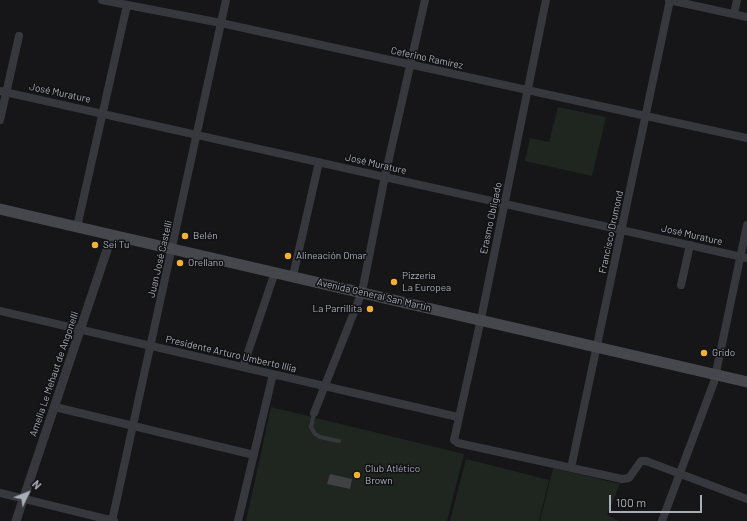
<!DOCTYPE html>
<html>
<head>
<meta charset="utf-8">
<style>
	body { margin:0 }
	#map { position:relative; width:747px; height:521px; overflow:hidden; background:#161618; font-family:Barlow,sans-serif }
	canvas { display:block }
	.north { position:absolute; left:8px; top:473px; width:40px; height:40px; -webkit-text-stroke:3px #111113; paint-order:stroke; rotate:47deg; font-size:11px; font-weight:700; line-height:16px; text-align:center; color:#a8adb8 }
	.north::after { content:''; display:block; margin:auto; width:14px; height:18px; background:#a8adb8; clip-path:polygon(50% 0,100% 100%,50% 72%,0 100%) }
	.scale { position:absolute; left:609px; top:495px; width:93px; height:18px; box-sizing:border-box; border:2px solid #a8adb8; border-top:0; padding-left:5px; font-size:12px; line-height:14px; white-space:nowrap; color:#a8adb8; -webkit-text-stroke:3px #111113; paint-order:stroke }
</style>
</head>
<body>
<div id="map">
<canvas width="747" height="521"></canvas>
<div class="north">N</div>
<div class="scale">100 m</div>
</div>
<script>
const ctx = document.querySelector('canvas').getContext('2d');
ctx.lineJoin = 'round';
function paint(path, color) {
  ctx.fillStyle = color;
  ctx.fill(path, 'evenodd');
}
function shape(rows) {
  const path = new Path2D();
  for (const r of rows) {
    path.moveTo(r[0], r[1]);
    for (let i = 2; i < r.length; i += 2) path.lineTo(r[i], r[i + 1]);
  }
  return path;
}
function stroke(path, color, width, dash) {
  ctx.strokeStyle = color;
  ctx.lineWidth = width;
  ctx.lineCap = dash ? 'butt' : 'round';
  ctx.setLineDash(dash || []);
  ctx.stroke(path);
}
function label(font, color, halo, rows, align = 'center') {
  ctx.font = font + ' Barlow,sans-serif';
  ctx.lineWidth = 3;
  ctx.setLineDash([]);
  ctx.textBaseline = 'middle';
  ctx.strokeStyle = halo;
  ctx.fillStyle = color;
  for (const [text, x, y, turn = 0] of rows) {
    ctx.save();
    ctx.translate(x, y);
    ctx.rotate((+turn || 0) * Math.PI / 180);
    ctx.textAlign = isNaN(turn) ? turn : align;
    if (halo) ctx.strokeText(text, 0, 0);
    ctx.fillText(text, 0, 0);
    ctx.restore();
  }
}
const green = shape([
	[558,107,606,117,592,176,525,161,530,138,549,142],
	[271,407,464,454,447,521,246,521],
	[466,459,549,480,539,521,450,521],
	[553,468,620,484,607,515,619,521,540,521]
]);
const building = shape([
	[330,474,352,479,350,489,327,484]
]);
const service = shape([
	[314,413,311,427,315,434,320,437,339,441]
]);
const minor = shape([
	[102,0,221,23,747,138],
	[546,0,481,319,454,440,458,443,622,479,629,478,641,461,646,461,747,499],
	[669,0,747,17],
	[734,14,737,0],
	[0,91,747,258],
	[0,120,19,36],
	[77,227,127,5],
	[293,276,319,162],
	[681,285,690,245],
	[0,311,458,417],
	[243,367,275,272],
	[55,407,254,455],
	[314,413,362,292,385,176,425,0],
	[571,468,670,0],
	[0,493,114,521],
	[112,521,226,0],
	[238,521,273,374],
	[662,521,714,382,747,225]
]);
const tertiary = shape([
	[16,521,112,235]
]);
const secondary = shape([
	[0,209,747,382]
]);
const markers = [
	[185,236,4,"#f2b134"],
	[95,245,4,"#f2b134"],
	[288,256,4,"#f2b134"],
	[180,263,4,"#f2b134"],
	[394,282,4,"#f2b134"],
	[370,309,4,"#f2b134"],
	[704,353,4,"#f2b134"],
	[357,475,4,"#f2b134"]
];
const streetNames = [
	["Ceferino Ramírez",427,58,12],
	["José Murature",60,93,12],
	["José Murature",376,164,13],
	["Erasmo Obligado",491,218,-78],
	["Francisco Drumond",611,232,-78],
	["José Murature",692,235,13],
	["Juan José Castelli",160,259,-77],
	["Avenida General San Martín",374,295,13],
	["Presidente Arturo Umberto Illia",231,354,13],
	["Amelia Le Mehaut de Angonelli",54,374,-71]
];
const poiNames = [
	["Belén",193,236],
	["Sei Tu",103,245],
	["Alineación Omar",296,256],
	["Orellano",188,263],
	["Pizzería",402,276],
	["La Europea",402,288],
	["La Parrillita",362,309,"right"],
	["Grido",712,353],
	["Club Atlético",365,469],
	["Brown",365,481]
];
paint(green, '#1e261f');
paint(building, '#404145');
stroke(service, '#37383d', 4);
stroke(minor, '#37383d', 8);
stroke(tertiary, '#37383d', 9);
stroke(secondary, '#45474d', 11);
for (const [x, y, r, color] of markers) {
  const dot = new Path2D();
  dot.arc(x, y, r, 0, 2 * Math.PI);
  ctx.fillStyle = color;
  ctx.fill(dot);
  stroke(dot, '#111113', 1.5);
}
label('10px', '#a8adb8', '#111113', streetNames);
label('10px', '#a8adb8', '#111113', poiNames, 'left');
</script>
</body>
</html>
